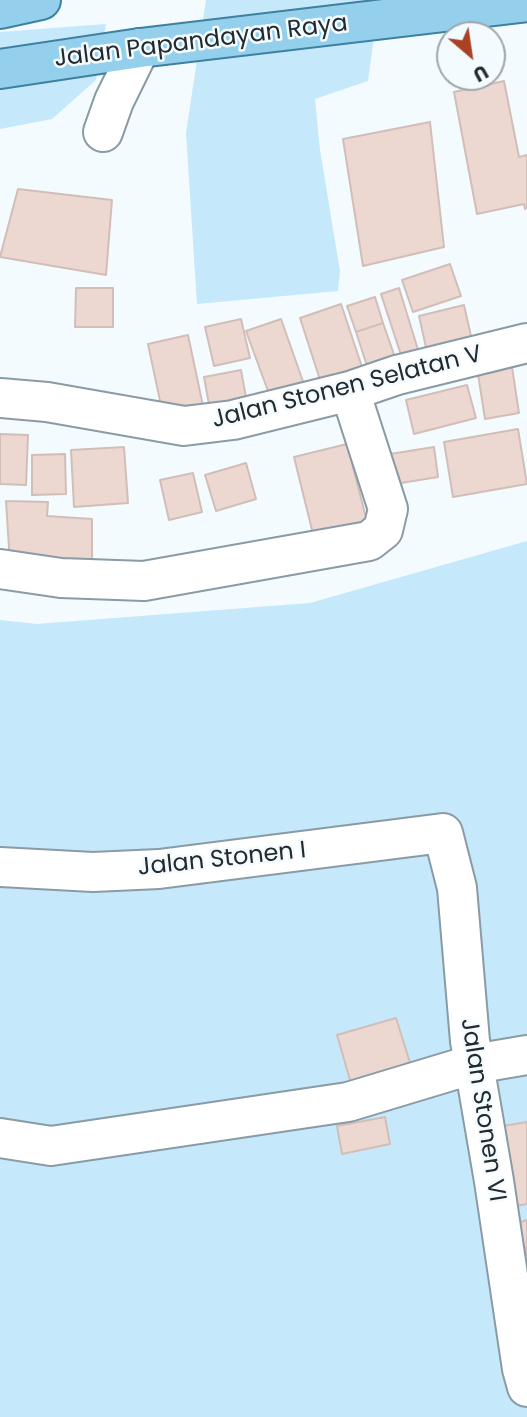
<!DOCTYPE html>
<html>
<head>
<meta charset="utf-8">
<style>
	body { margin:0 }
	#map { position:relative; width:527px; height:1417px; overflow:hidden; background:#f3fbff; font-family:Poppins,sans-serif }
	canvas { display:block }
	.north { position:absolute; left:436px; top:21px; width:70px; height:70px; box-sizing:border-box; background:#f3fbff; border:2px solid #a0a7ab; border-radius:50%; rotate:151deg; font-size:19px; font-weight:700; line-height:28px; text-align:center; color:#232a2e }
	.north::after { content:''; display:block; margin:auto; width:24px; height:32px; background:#aa4125; clip-path:polygon(50% 0,100% 100%,50% 72%,0 100%) }
</style>
</head>
<body>
<div id="map">
<canvas width="527" height="1417"></canvas>
<div class="north">U</div>
</div>
<script>
const ctx = document.querySelector('canvas').getContext('2d');
ctx.lineJoin = 'round';
function paint(path, color) {
  ctx.fillStyle = color;
  ctx.fill(path, 'evenodd');
}
function shape(rows) {
  const path = new Path2D();
  for (const r of rows) {
    path.moveTo(r[0], r[1]);
    for (let i = 2; i < r.length; i += 2) path.lineTo(r[i], r[i + 1]);
  }
  return path;
}
function stroke(path, color, width, dash) {
  ctx.strokeStyle = color;
  ctx.lineWidth = width;
  ctx.lineCap = dash ? 'butt' : 'round';
  ctx.setLineDash(dash || []);
  ctx.stroke(path);
}
function label(font, color, halo, rows, align = 'center') {
  ctx.font = font + ' Poppins,sans-serif';
  ctx.lineWidth = 5;
  ctx.setLineDash([]);
  ctx.textBaseline = 'middle';
  ctx.strokeStyle = halo;
  ctx.fillStyle = color;
  for (const [text, x, y, turn = 0] of rows) {
    ctx.save();
    ctx.translate(x, y);
    ctx.rotate((+turn || 0) * Math.PI / 180);
    ctx.textAlign = isNaN(turn) ? turn : align;
    if (halo) ctx.strokeText(text, 0, 0);
    ctx.fillText(text, 0, 0);
    ctx.restore();
  }
}
const green = shape([
	[206,0,379,0,368,81,315,99,320,150,340,271,338,291,197,304,186,133],
	[106,24,96,80,52,119,0,129,0,32],
	[527,541,527,1417,0,1417,0,620,37,624,310,603]
]);
const building = shape([
	[504,81,519,157,527,155,527,208,525,209,524,204,477,214,454,92,504,81],
	[430,122,444,247,363,266,343,139,430,122],
	[18,189,112,200,106,275,0,257,18,189],
	[450,264,461,296,413,312,402,280,450,264],
	[76,288,113,288,113,327,75,327,76,288],
	[399,288,419,353,402,358,381,294,399,288],
	[375,297,383,323,356,332,347,306,375,297],
	[341,304,364,373,322,386,300,318,341,304],
	[464,305,473,345,428,356,419,316,464,305],
	[241,319,250,358,214,366,205,327,241,319],
	[281,319,306,390,272,402,246,331,281,319],
	[383,323,398,366,370,375,356,332,383,323],
	[188,335,203,406,163,415,148,344,188,335],
	[512,367,519,413,485,419,478,374,512,367],
	[241,370,247,403,210,410,204,377,241,370],
	[467,385,476,418,414,434,406,400,467,385],
	[518,429,527,484,453,497,444,442,518,429],
	[0,434,28,435,26,485,0,484,0,434],
	[347,444,369,529,315,542,294,457,347,444],
	[124,447,128,503,74,507,71,450,124,447],
	[434,447,438,477,395,484,390,454,434,447],
	[65,454,66,494,32,495,32,455,65,454],
	[246,463,256,499,216,511,205,475,246,463],
	[193,473,202,512,169,520,160,480,193,473],
	[6,501,48,502,47,516,92,519,92,568,10,564,6,501],
	[396,1018,412,1069,352,1087,337,1035,396,1018],
	[385,1117,390,1144,342,1154,337,1126,385,1117],
	[527,1122,527,1204,516,1206,503,1126,527,1122],
	[527,1220,527,1255,517,1223,527,1220]
]);
const minor = shape([
	[103,132,114,101,140,48],
	[0,398,47,402,184,426,233,420,350,391,397,375,527,343],
	[0,569,61,578,144,581,369,541,383,530,388,509,350,391],
	[0,867,93,872,159,869,443,833,457,888,470,1041,494,1181,522,1369,527,1387],
	[0,1138,51,1146,348,1102,474,1064,527,1055]
]);
const major = shape([
	[0,9,41,0],
	[0,69,140,48,527,2]
]);
const streetNames = [
	["Jalan Papandayan Raya",201,42,-7],
	["Jalan Stonen Selatan V",347,388,-14],
	["Jalan Stonen I",222,860,-6],
	["Jalan Stonen VI",482,1110,81]
];
paint(green, '#c6e8fb');
paint(building, '#ecd7d1');
stroke(building, '#d2beb8', 2);
stroke(minor, '#899ba5', 42);
stroke(major, '#3e80a1', 42);
stroke(minor, '#fff', 38);
stroke(major, '#94cfec', 38);
label('24px', '#232a2e', '#f3fbff', streetNames);
</script>
</body>
</html>
